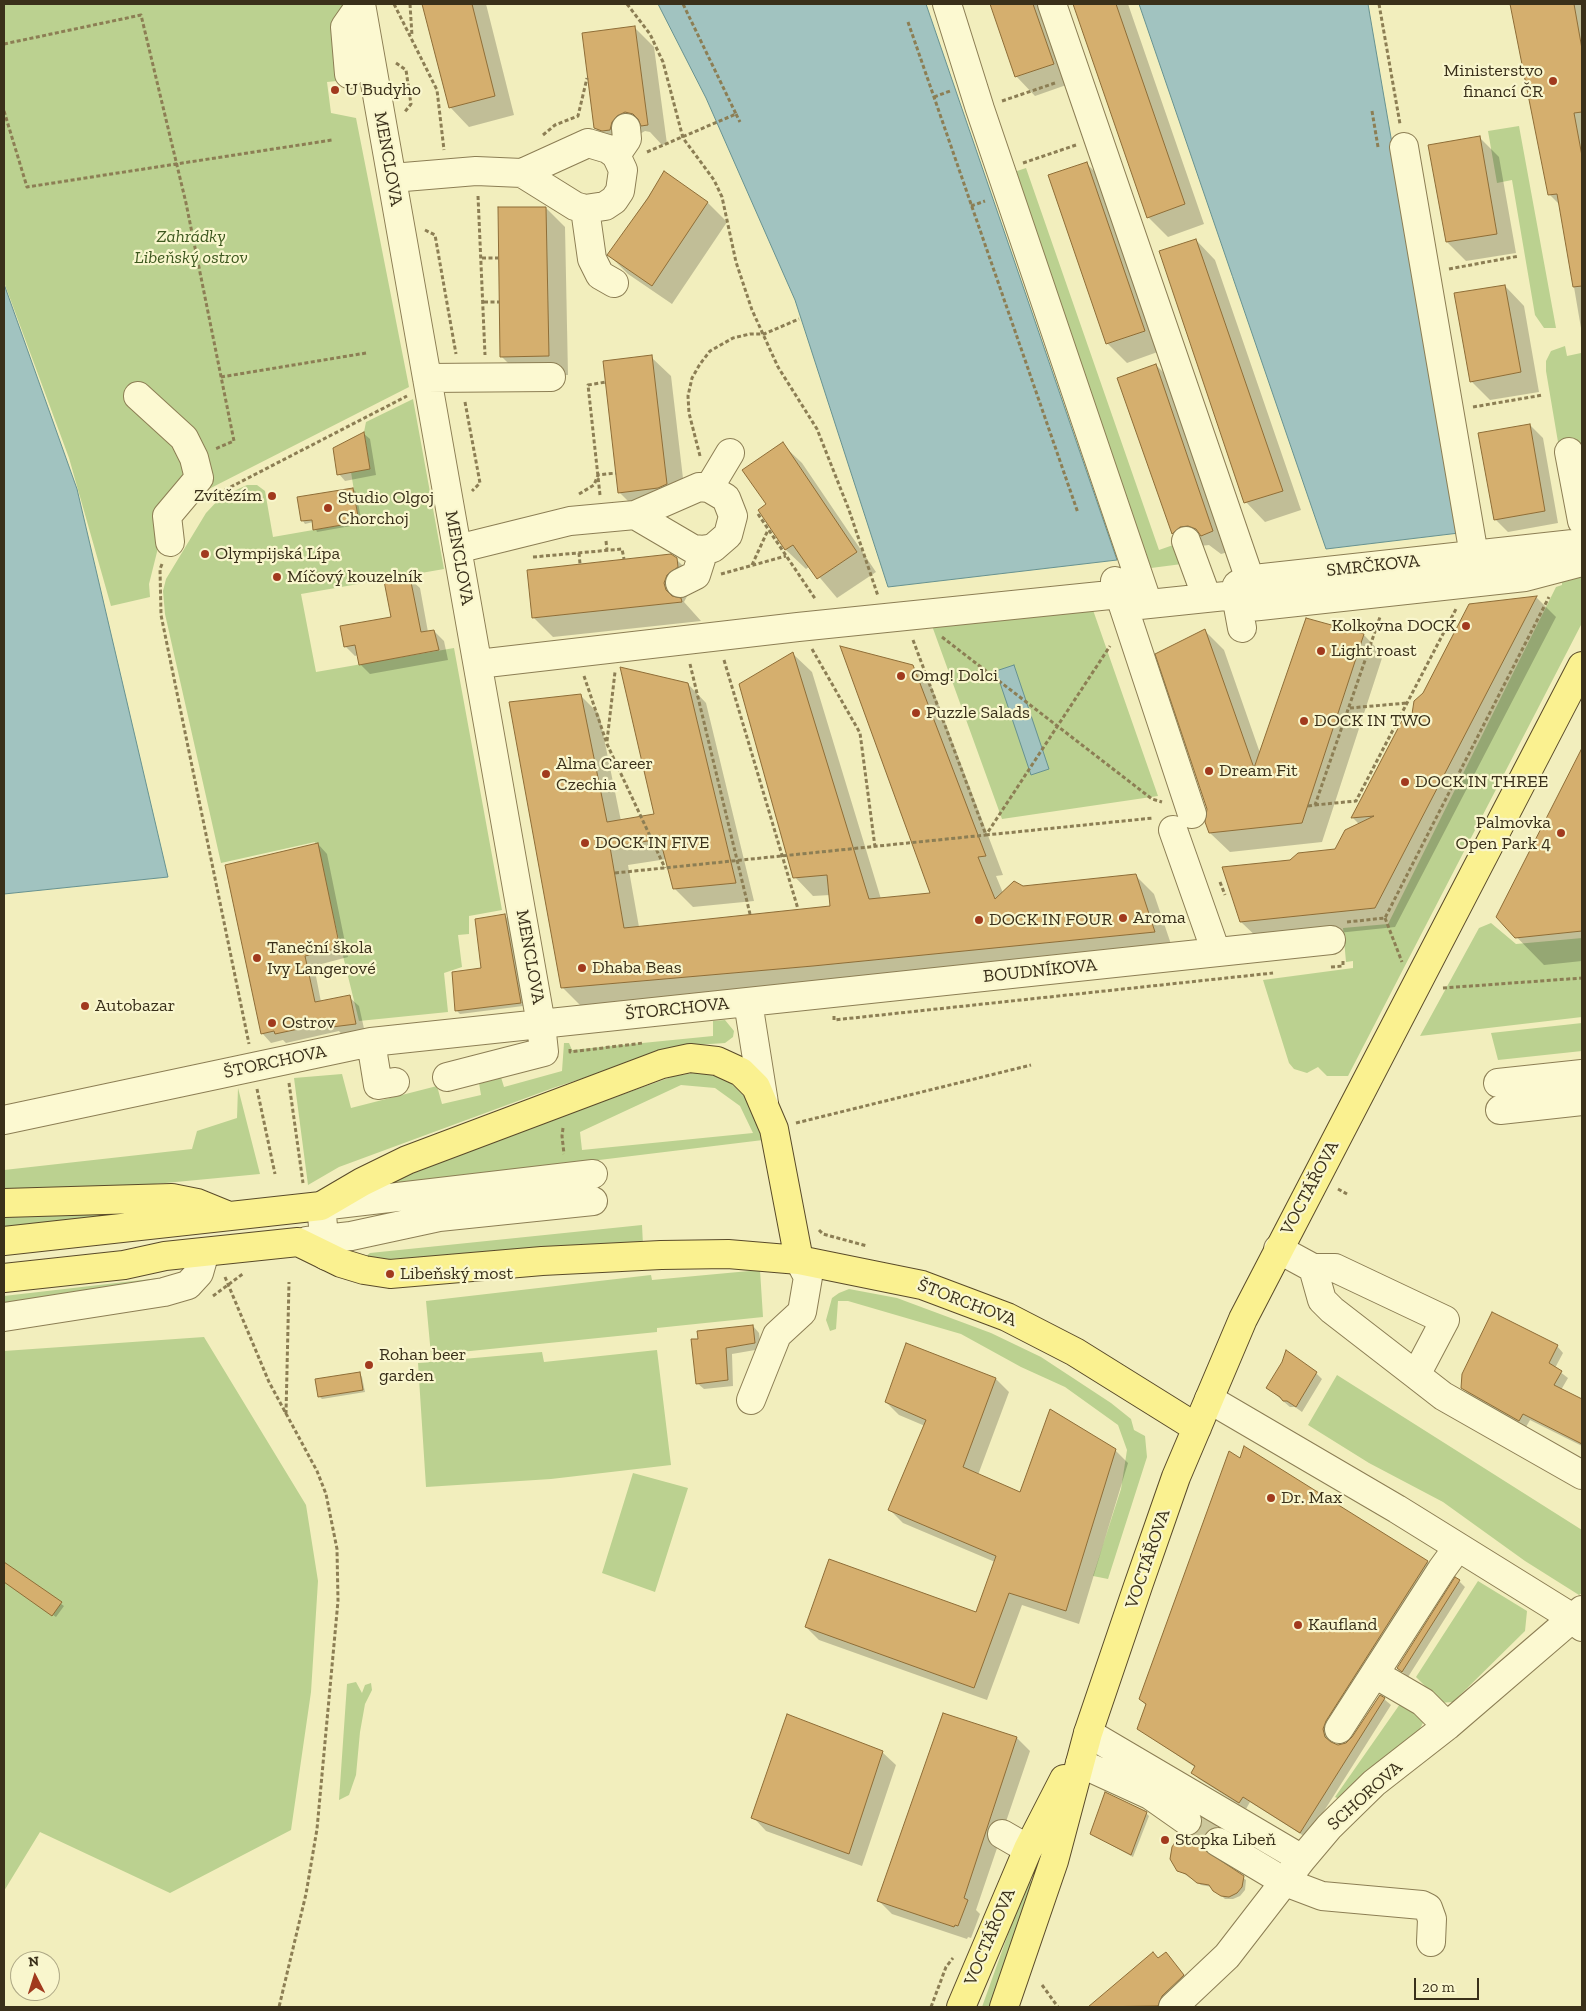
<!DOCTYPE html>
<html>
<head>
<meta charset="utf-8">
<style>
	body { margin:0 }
	#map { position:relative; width:1586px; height:2011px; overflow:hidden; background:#f2eebd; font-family:"Zilla Slab",serif }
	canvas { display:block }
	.frame { position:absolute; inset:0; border:5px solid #3a301a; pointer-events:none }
	.north { position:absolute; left:10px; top:1951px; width:50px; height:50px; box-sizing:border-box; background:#f9f6cd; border:1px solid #ada785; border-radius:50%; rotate:355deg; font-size:14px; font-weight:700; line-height:20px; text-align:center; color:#3a301a }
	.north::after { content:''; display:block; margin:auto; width:18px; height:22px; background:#a13a1e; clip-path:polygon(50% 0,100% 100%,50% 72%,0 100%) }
	.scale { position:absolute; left:1414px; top:1978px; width:65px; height:22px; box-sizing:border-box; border:2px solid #3a301a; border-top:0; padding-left:6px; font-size:15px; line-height:18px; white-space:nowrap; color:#3a301a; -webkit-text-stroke:4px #f9f6cd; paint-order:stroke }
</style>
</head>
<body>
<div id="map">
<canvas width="1586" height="2011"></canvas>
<div class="frame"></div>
<div class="north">N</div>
<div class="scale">20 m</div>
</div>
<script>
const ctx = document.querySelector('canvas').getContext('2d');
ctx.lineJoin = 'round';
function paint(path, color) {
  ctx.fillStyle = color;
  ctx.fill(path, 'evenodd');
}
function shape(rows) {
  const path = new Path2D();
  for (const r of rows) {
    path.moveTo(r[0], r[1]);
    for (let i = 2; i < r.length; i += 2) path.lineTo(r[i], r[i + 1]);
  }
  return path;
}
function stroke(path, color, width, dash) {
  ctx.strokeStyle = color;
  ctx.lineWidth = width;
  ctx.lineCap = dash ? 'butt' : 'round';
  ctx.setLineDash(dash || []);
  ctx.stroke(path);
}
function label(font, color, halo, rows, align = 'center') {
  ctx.font = font + ' "Zilla Slab",serif';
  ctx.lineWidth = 4.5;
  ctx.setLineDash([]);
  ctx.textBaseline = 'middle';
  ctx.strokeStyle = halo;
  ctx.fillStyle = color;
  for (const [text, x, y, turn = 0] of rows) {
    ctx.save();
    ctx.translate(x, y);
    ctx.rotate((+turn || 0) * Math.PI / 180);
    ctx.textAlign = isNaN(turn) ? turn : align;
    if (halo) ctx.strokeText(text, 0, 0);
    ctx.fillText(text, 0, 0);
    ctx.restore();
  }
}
const green = shape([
	[4,4,342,4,357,79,327,82,331,113,356,118,409,387,199,494,159,544,149,584,150,597,111,606,69,458,4,282],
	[1519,126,1556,328,1544,328,1535,315,1512,180,1497,183,1488,131],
	[1026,168,1159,550,1176,544,1182,564,1151,568,1014,172],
	[1565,346,1567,356,1581,353,1582,361,1582,468,1577,439,1558,442,1546,371,1546,361,1551,351],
	[413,399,444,569,301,594,316,672,454,648,502,910,469,916,469,934,458,935,462,967,444,973,448,1012,359,1021,315,842,221,863,165,614,163,591,166,579,206,513,221,497,247,485,257,485,265,491,273,537,359,522,351,472,370,469,364,432,366,422],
	[1582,572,1582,623,1348,1076,1327,1076,1318,1067,1307,1073,1294,1069,1289,1063,1263,980,1353,968,1353,961,1346,962,1343,928,1388,924,1556,587,1562,585,1562,575],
	[1093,610,1158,796,1002,819,931,623],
	[1491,923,1516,944,1582,938,1582,1017,1420,1036,1479,928],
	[725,1020,734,1031,733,1037,725,1043,681,1046,553,1088,339,1167,308,1185,294,1078,342,1074,351,1108,437,1086,442,1104,481,1095,479,1083,500,1074,504,1087,562,1071,564,1043,569,1043,572,1050,713,1036,713,1021],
	[1582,1023,1582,1051,1498,1060,1491,1033],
	[701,1072,728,1080,748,1100,763,1140,386,1186,385,1180,674,1076],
	[681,1085,715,1088,740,1106,753,1133,582,1150,580,1132],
	[238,1088,260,1174,123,1187,4,1193,4,1170,192,1149,197,1131,237,1118],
	[119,1204,118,1215,4,1227,4,1210],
	[642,1225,643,1245,373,1260,365,1257,370,1253],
	[760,1270,763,1317,657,1328,657,1332,431,1355,426,1301,651,1275,652,1280],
	[168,1277,160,1285,4,1309,4,1296],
	[849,1289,897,1298,991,1333,1041,1357,1111,1403,1131,1419,1134,1430,1145,1436,1147,1457,1108,1579,1093,1576,1121,1489,1127,1450,1118,1425,1065,1387,1021,1367,961,1334,848,1301,838,1301,836,1329,830,1331,826,1320,832,1298,839,1293],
	[204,1337,306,1505,318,1581,311,1692,291,1830,170,1893,40,1832,4,1891,4,1351],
	[657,1350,671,1465,551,1479,426,1487,418,1363,542,1352,544,1362],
	[1337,1375,1582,1530,1582,1593,1579,1595,1525,1561,1443,1502,1369,1463,1308,1425],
	[633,1473,688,1488,655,1592,602,1573],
	[1478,1581,1527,1611,1525,1631,1453,1702,1439,1703,1434,1695,1416,1677],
	[356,1682,362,1693,365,1685,371,1683,372,1690,365,1704,360,1732,356,1775,349,1795,339,1800,347,1684],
	[1400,1704,1419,1715,1423,1723,1417,1734,1341,1800,1335,1797],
	[1027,1881,1033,1882,991,2007,982,2007]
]);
const water = shape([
	[658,4,926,4,1117,560,888,587,795,300,706,98,658,4],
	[1139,4,1368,4,1459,533,1326,549,1139,4],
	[4,284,77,489,168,877,4,894,4,284],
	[1014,665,1049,769,1031,775,996,671,1014,665]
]);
const shadow = shape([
	[423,4,486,4,514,115,469,127,450,107],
	[991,4,1045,4,1072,83,1035,96,1016,76],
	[1074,4,1128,4,1204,224,1168,237,1148,217],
	[1511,4,1582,4,1582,334,1560,205,1549,194],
	[635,28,654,47,667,144,662,145,650,132,645,131,615,148,595,128],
	[1479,137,1499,157,1516,253,1466,261,1447,242],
	[1086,163,1106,183,1163,350,1127,363,1107,343],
	[664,173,708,203,727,222,672,304,628,274,609,255],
	[546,208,565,227,568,375,521,376,501,356],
	[1196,240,1215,260,1301,510,1265,522,1246,502],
	[1505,286,1524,306,1539,392,1490,400,1471,381],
	[651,357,671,376,686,504,639,512,619,492],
	[1156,365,1176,385,1232,551,1221,554,1209,545,1200,546,1193,553,1174,533,1119,378],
	[1530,425,1543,438,1558,523,1508,532,1495,519],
	[363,433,370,439,376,475,345,481,339,474],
	[782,444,802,463,876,572,837,598,810,566,806,569,786,550,759,510,768,504],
	[353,489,356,492,362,524,317,532,313,522,305,524,303,521],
	[676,559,696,579,684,602,701,621,553,637,534,618],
	[410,579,420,588,428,632,434,631,444,641,448,660,370,674,360,664,358,655,355,656,345,646,392,618],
	[1536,597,1556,617,1395,927,1261,941,1241,922,1290,861,1336,851,1359,824,1353,818,1405,716,1413,715,1470,605],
	[1204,630,1224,650,1260,753,1364,635,1383,655,1322,842,1230,852,1210,833],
	[793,654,812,672,881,899,932,894,912,666,931,685,1003,875,996,876,1003,893,1023,887,1135,875,1154,894,1173,950,581,1006,562,987,580,695,599,714,621,821,656,815,688,684,706,703,754,901,693,907,674,888,667,859,628,865,639,927,831,907,830,895,813,896,795,877],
	[1582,751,1582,961,1544,965,1497,917],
	[318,844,327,854,348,957,314,966,321,1002,349,997,359,1006,365,1033,343,1036,339,1031,286,1043,283,1040,271,1043,262,1033],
	[504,915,508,919,523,1006,460,1014,457,1011,482,969],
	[753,1326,759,1333,761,1349,732,1354,733,1386,704,1389,697,1383,693,1341],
	[907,1345,996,1379,1009,1392,978,1475,1020,1494,1115,1450,1128,1463,1079,1624,1022,1605,987,1700,819,1640,806,1627,977,1614,995,1562,903,1523,890,1510,925,1426,899,1415,886,1402],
	[1557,1346,1563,1353,1555,1368,1568,1378,1561,1390,1582,1400,1582,1446,1530,1420,1526,1427,1469,1394,1462,1388],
	[1283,1363,1316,1373,1322,1379,1302,1412,1295,1407,1290,1407,1268,1388],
	[360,1374,362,1377,365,1392,322,1399,319,1396],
	[1245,1448,1428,1562,1434,1568,1329,1736,1331,1744,1338,1746,1346,1744,1384,1699,1391,1705,1307,1838,1250,1802,1246,1809,1199,1779,1193,1773,1196,1768,1139,1729,1147,1706,1140,1699],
	[4,1563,64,1606,56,1617,4,1581],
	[1459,1581,1465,1587,1408,1677,1398,1668],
	[944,1714,1017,1738,1030,1751,976,1910,980,1914,971,1938,968,1937,967,1939,892,1914,879,1901],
	[882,1752,896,1765,862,1866,766,1831,753,1817],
	[1146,1813,1149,1816,1133,1857,1091,1834],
	[1203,1820,1218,1830,1207,1837,1205,1846,1207,1853,1246,1880,1245,1890,1240,1896,1233,1899,1225,1899,1212,1887,1201,1885,1178,1870,1186,1838,1195,1836,1201,1830],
	[1153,1954,1158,1959,1168,1956,1186,1978,1161,2007,1090,2007]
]);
const building = shape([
	[422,4,472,4,495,96,449,108,422,4],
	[990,4,1033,4,1054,64,1015,77,990,4],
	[1073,4,1116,4,1185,204,1147,218,1073,4],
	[1510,4,1574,4,1582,49,1582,112,1574,113,1582,156,1582,286,1573,287,1557,194,1548,195,1510,4],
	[635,26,648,125,641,126,638,119,633,114,625,112,617,116,612,122,610,130,602,131,594,128,582,33,635,26],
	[1480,136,1497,234,1446,242,1428,145,1480,136],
	[1087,162,1145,331,1106,344,1048,175,1087,162],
	[664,171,708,202,652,286,607,255,648,198,664,171],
	[498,207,546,207,549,356,500,357,498,207],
	[1196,239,1283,491,1244,503,1159,251,1196,239],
	[1505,285,1521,372,1470,382,1454,293,1505,285],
	[652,355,667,484,658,488,618,493,603,361,652,355],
	[1156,364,1213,531,1201,536,1196,529,1188,526,1180,527,1172,534,1117,378,1156,364],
	[1530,424,1545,511,1494,520,1478,433,1530,424],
	[364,432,370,469,337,475,333,448,364,432],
	[783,442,857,552,817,579,793,545,785,550,758,510,766,504,742,470,783,442],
	[353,488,359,522,313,530,312,520,301,521,297,497,353,488],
	[671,554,677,558,678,567,667,575,664,583,666,590,672,596,681,598,682,602,532,618,527,570,671,554],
	[410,577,421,632,434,630,439,650,359,665,355,645,344,647,340,626,391,617,384,581,410,577],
	[1537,596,1375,908,1240,922,1222,867,1290,860,1298,853,1335,849,1345,830,1374,816,1351,818,1405,715,1412,714,1414,701,1423,693,1469,604,1537,596],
	[1306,618,1364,634,1302,823,1209,833,1205,822,1207,809,1155,654,1205,629,1254,768,1306,618],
	[840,646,913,665,986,856,978,857,995,899,1014,881,1023,886,1136,874,1155,932,813,966,561,988,509,702,581,694,607,822,654,814,620,667,688,683,736,883,673,889,660,839,610,847,624,928,830,906,827,875,793,878,739,684,793,652,869,899,930,893,840,646],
	[1582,748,1582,931,1515,938,1496,917,1582,748],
	[318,843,340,948,305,956,315,1002,350,995,356,1024,332,1027,331,1022,275,1034,274,1031,261,1034,225,865,318,843],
	[505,914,521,1003,455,1011,452,972,481,968,475,919,505,914],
	[1492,1312,1558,1345,1549,1363,1562,1371,1554,1385,1582,1399,1582,1444,1523,1414,1519,1421,1461,1388,1462,1374,1492,1312],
	[753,1325,755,1343,726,1348,728,1380,696,1384,691,1339,698,1339,697,1331,753,1325],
	[906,1343,996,1378,963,1467,1020,1492,1050,1409,1116,1449,1066,1611,1009,1593,974,1688,805,1627,829,1559,976,1612,996,1556,888,1510,926,1420,885,1402,906,1343],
	[1286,1350,1317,1372,1296,1407,1287,1401,1283,1401,1280,1397,1266,1388,1282,1362,1286,1350],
	[360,1372,363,1390,318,1397,315,1379,360,1372],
	[1244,1446,1428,1561,1326,1721,1323,1729,1325,1737,1331,1742,1338,1745,1346,1743,1352,1737,1380,1695,1385,1698,1300,1833,1243,1797,1239,1803,1191,1773,1195,1766,1137,1729,1146,1704,1139,1699,1229,1451,1240,1458,1244,1446],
	[4,1562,62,1602,52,1616,4,1582,4,1562],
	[1455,1577,1460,1580,1402,1672,1397,1668,1455,1577],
	[943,1713,1017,1737,964,1898,968,1900,958,1926,955,1925,954,1927,877,1901,943,1713],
	[787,1714,883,1751,849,1854,751,1818,787,1714],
	[1105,1792,1147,1812,1131,1855,1090,1834,1105,1792],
	[1202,1818,1216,1827,1210,1829,1204,1834,1202,1842,1205,1850,1244,1876,1242,1887,1237,1893,1229,1897,1221,1896,1213,1891,1209,1885,1197,1883,1186,1874,1177,1871,1170,1859,1172,1847,1180,1834,1186,1837,1194,1835,1200,1830,1202,1818],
	[1153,1952,1158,1958,1166,1952,1184,1975,1162,1996,1158,2006,1088,2007,1153,1952]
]);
const minorTunnel = shape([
	[1187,1821,1218,1842]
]);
const path = shape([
	[394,4,437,90,444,150],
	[410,4,412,36],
	[627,4,650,34,663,62,683,138,714,180,722,197,736,262,752,310,778,367,817,429,849,510,878,596],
	[1379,4,1400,124],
	[908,22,1078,513],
	[4,44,141,15,186,203,234,441,215,449],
	[396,63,406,70,411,104,404,113],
	[934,97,950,91],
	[1002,101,1055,83],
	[4,111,27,187,332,140],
	[1372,111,1378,147],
	[736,114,740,122],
	[543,135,555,125,578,116,587,78],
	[647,152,736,114,683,4],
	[1023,163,1076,145],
	[478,196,485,355],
	[971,206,985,201],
	[425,230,435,235,456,354],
	[482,258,498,258],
	[1449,269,1519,256],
	[484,302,499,302],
	[221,377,366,353],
	[465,402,480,483,472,491],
	[1473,407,1543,395],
	[700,456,689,413,688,396,692,378,700,364,710,351,733,338,750,334,764,334,799,319],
	[219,493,407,396],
	[579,494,594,485,598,475,616,473],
	[600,495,588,385,606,382],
	[758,514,816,600],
	[606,541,607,550],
	[579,553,580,564],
	[533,557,622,549,624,559],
	[162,564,160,569,161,615,249,1044],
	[752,565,768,530],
	[721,574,786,556],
	[942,637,1152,799,1162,802],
	[913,640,986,835,1153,818],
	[812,649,860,733,875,847],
	[724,660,798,909],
	[690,664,750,914],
	[584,676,607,744,665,868],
	[1350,708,1407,703],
	[607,741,615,672],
	[1315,805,1356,801,1456,609],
	[1308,806,1315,805,1380,617],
	[615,873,986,835,1110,646],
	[1220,882,1225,895],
	[1385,918,1402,962],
	[1347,922,1385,918,1549,597],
	[1331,967,1343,966,1343,961],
	[1443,988,1582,978],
	[834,1016,834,1020,1273,973],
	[570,1049,570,1052,643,1043],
	[289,1083,303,1183],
	[257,1089,275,1174],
	[796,1123,1031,1065],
	[563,1128,562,1136,564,1154],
	[1338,1189,1347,1194],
	[819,1230,823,1234,867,1246],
	[225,1277,269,1382,317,1471,326,1494,337,1549,338,1601,317,1829,306,1894,279,2007],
	[213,1296,244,1273],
	[286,1414,289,1282],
	[1042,1985,1058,2007],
	[931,2007,946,1967,953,1958]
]);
const minor = shape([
	[361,4,541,1024,544,1052,447,1077],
	[947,4,980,109,1148,604],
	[1052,4,1246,568],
	[349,74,345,27,361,4],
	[588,143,608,149,616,155,623,170,620,191,614,200,605,206,585,209,575,206,522,173,588,143],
	[1404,147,1474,555],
	[616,155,627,139,626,128],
	[392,178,476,171,522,173],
	[585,209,592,259,600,275,614,283],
	[427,378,551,377],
	[138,396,184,438,194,458,199,478,167,516,170,542],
	[1569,452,1582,521],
	[709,488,730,453],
	[1186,541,1207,598],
	[457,549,570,521,635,515,699,487,709,488,726,498,733,516,728,535,713,548,704,550,693,549,635,515],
	[1115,581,1192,814],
	[680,583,696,575,704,550],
	[1235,595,1249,607,1260,606,1525,577,1582,562],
	[1130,606,1235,595],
	[1242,628,1235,590,1237,585,1245,580,1582,543],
	[478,664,798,627,1120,594],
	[1173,830,1216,952],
	[748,1002,764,1103],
	[371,1042,378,1085,395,1082],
	[1498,1083,1582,1074],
	[1500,1110,1582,1101],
	[4,1120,371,1042,1331,940],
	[307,1241,351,1236,439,1217,593,1201],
	[1278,1249,1313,1268,1335,1268,1445,1320,1416,1375,1332,1310,1322,1300,1313,1268],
	[326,1256,321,1206,593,1174],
	[4,1317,164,1292,188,1285,199,1273,205,1252],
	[1416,1375,1443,1396,1582,1475],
	[1209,1399,1397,1509,1571,1617,1582,1627],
	[751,1400,777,1335,802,1312,808,1277,799,1260],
	[1375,1674,1423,1702,1447,1726],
	[1339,1729,1442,1569,1458,1547],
	[1088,1733,1302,1859],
	[1080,1763,1150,1795,1187,1821],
	[1002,1834,1028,1849],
	[1218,1842,1285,1882,1322,1896,1422,1905,1428,1908,1432,1919,1431,1942],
	[1173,2007,1227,1956,1302,1859,1329,1827,1374,1783,1447,1726,1582,1610]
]);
const major = shape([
	[4,1203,172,1198,197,1203,224,1214],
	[4,1241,321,1206,362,1182,407,1160,662,1064,690,1058,717,1061,741,1072,756,1087,774,1129,799,1260],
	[4,1278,124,1265,165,1256,298,1242,341,1263,364,1270,390,1274,542,1261,661,1255,728,1254,799,1260,922,1285,1007,1317,1075,1352,1197,1428],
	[961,2007,1028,1849,1064,1779],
	[1004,2007,1054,1861,1088,1733,1138,1586,1176,1477,1243,1319,1582,666]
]);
const markers = [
	[1553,81,5,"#a13a1e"],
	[335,90,5,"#a13a1e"],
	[272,496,5,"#a13a1e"],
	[328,508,5,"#a13a1e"],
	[205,554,5,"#a13a1e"],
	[277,577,5,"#a13a1e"],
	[1466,626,5,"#a13a1e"],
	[1321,651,5,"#a13a1e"],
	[901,676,5,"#a13a1e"],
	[916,713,5,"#a13a1e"],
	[1304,721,5,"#a13a1e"],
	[1209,771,5,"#a13a1e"],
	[546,774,5,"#a13a1e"],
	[1405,782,5,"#a13a1e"],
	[1561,833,5,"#a13a1e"],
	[585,843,5,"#a13a1e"],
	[1123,918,5,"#a13a1e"],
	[979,920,5,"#a13a1e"],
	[257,958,5,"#a13a1e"],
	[582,968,5,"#a13a1e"],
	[85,1006,5,"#a13a1e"],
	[272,1023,5,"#a13a1e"],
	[390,1274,5,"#a13a1e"],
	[369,1365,5,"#a13a1e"],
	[1271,1498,5,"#a13a1e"],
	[1298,1625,5,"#a13a1e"],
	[1165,1840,5,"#a13a1e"]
];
const poiNames = [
	["Ministerstvo",1543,71,"right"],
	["financí ČR",1543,92,"right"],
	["U Budyho",345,90],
	["Zvítězím",262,496,"right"],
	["Studio Olgoj",338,498],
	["Chorchoj",338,519],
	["Olympijská Lípa",215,554],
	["Míčový kouzelník",287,577],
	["Kolkovna DOCK",1456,626,"right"],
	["Light roast",1331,651],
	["Omg! Dolci",911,676],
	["Puzzle Salads",926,713],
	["DOCK IN TWO",1314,721],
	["Alma Career",556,764],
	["Czechia",556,785],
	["Dream Fit",1219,771],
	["DOCK IN THREE",1415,782],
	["Palmovka",1551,823,"right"],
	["Open Park 4",1551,844,"right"],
	["DOCK IN FIVE",595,843],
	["Aroma",1133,918],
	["DOCK IN FOUR",989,920],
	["Taneční škola",267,948],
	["Ivy Langerové",267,969],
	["Dhaba Beas",592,968],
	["Autobazar",95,1006],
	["Ostrov",282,1023],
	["Libeňský most",400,1274],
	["Rohan beer",379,1355],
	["garden",379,1376],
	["Dr. Max",1281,1498],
	["Kaufland",1308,1625],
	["Stopka Libeň",1175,1840]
];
const streetNames = [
	["MENCLOVA",388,159,80],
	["MENCLOVA",459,558,80],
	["SMRČKOVA",1373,566,-6],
	["MENCLOVA",530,957,80],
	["BOUDNÍKOVA",1040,971,-6],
	["ŠTORCHOVA",677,1009,-6],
	["ŠTORCHOVA",275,1062,-12],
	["VOCTÁŘOVA",1310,1188,-62],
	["ŠTORCHOVA",967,1303,21],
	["VOCTÁŘOVA",1148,1559,-71],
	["SCHOROVA",1365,1796,-42],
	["VOCTÁŘOVA",990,1937,-67]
];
const parkNames = [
	["Zahrádky",191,237],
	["Libeňský ostrov",191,258]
];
paint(green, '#bbd190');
paint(water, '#a1c3c0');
stroke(water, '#679290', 1);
paint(shadow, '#0003');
paint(building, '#d5af6e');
stroke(building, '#8e6d37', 1);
stroke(minorTunnel, '#cdc89c', 28, [28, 14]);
stroke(minor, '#8c7e54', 30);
stroke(major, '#594a29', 30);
stroke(path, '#8c7e54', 3, [4, 2.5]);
stroke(minor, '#fcf9d1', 28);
stroke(major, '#faf190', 28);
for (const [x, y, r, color] of markers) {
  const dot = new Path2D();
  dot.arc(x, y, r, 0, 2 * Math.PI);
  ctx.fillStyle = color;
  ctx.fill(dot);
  stroke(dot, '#f9f6cd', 2);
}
label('18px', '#3a301a', '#f9f6cd', poiNames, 'left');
label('18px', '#3a301a', '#f9f6cd', streetNames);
label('italic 18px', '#3d581f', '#f9f6cd', parkNames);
</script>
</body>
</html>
